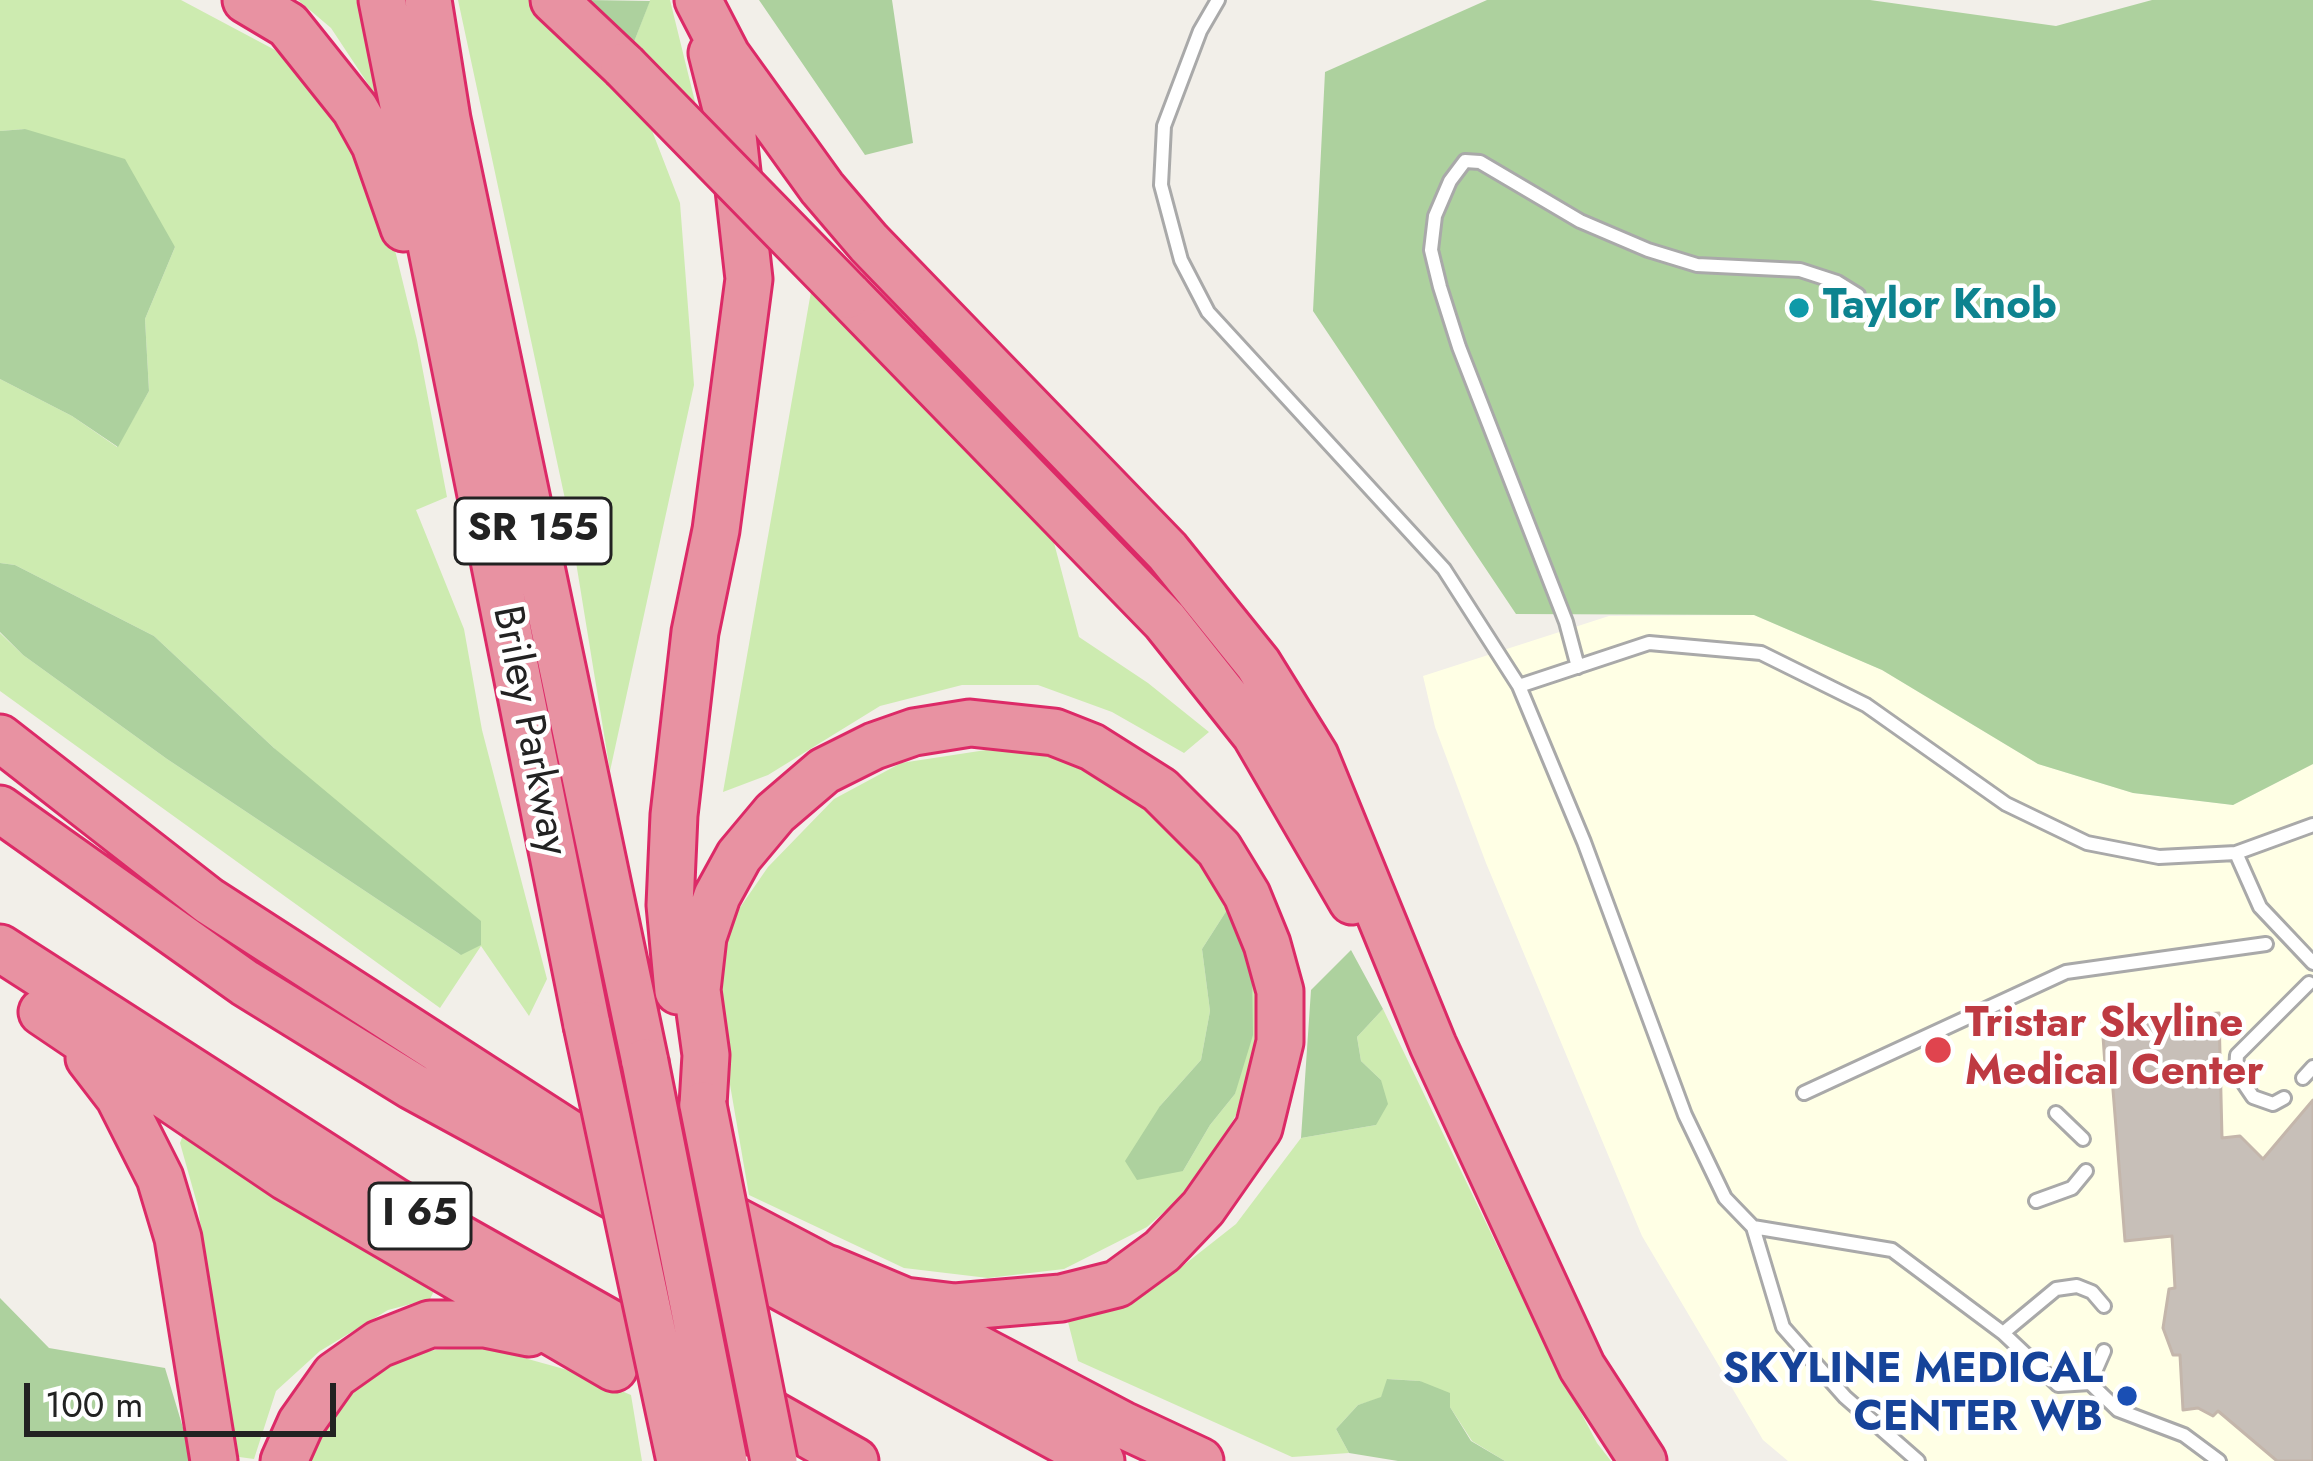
<!DOCTYPE html>
<html>
<head>
<meta charset="utf-8">
<style>
	body { margin:0 }
	#map { position:relative; width:2313px; height:1461px; overflow:hidden; background:#f2efe9; font-family:Jost,sans-serif }
	canvas { display:block }
	.scale { position:absolute; left:24px; top:1383px; width:312px; height:54px; box-sizing:border-box; border:6px solid #222; border-top:0; padding-left:15px; font-size:36px; line-height:42px; white-space:nowrap; color:#222; -webkit-text-stroke:9px #fff; paint-order:stroke }
</style>
</head>
<body>
<div id="map">
<canvas width="2313" height="1461"></canvas>
<div class="scale">100 m</div>
</div>
<script>
const ctx = document.querySelector('canvas').getContext('2d');
ctx.lineJoin = 'round';
function paint(path, color) {
  ctx.fillStyle = color;
  ctx.fill(path, 'evenodd');
}
function shape(rows) {
  const path = new Path2D();
  for (const r of rows) {
    path.moveTo(r[0], r[1]);
    for (let i = 2; i < r.length; i += 2) path.lineTo(r[i], r[i + 1]);
  }
  return path;
}
function stroke(path, color, width, dash) {
  ctx.strokeStyle = color;
  ctx.lineWidth = width;
  ctx.lineCap = dash ? 'butt' : 'round';
  ctx.setLineDash(dash || []);
  ctx.stroke(path);
}
function label(font, color, halo, rows, align = 'center') {
  ctx.font = font + ' Jost,sans-serif';
  ctx.lineWidth = 9;
  ctx.setLineDash([]);
  ctx.textBaseline = 'middle';
  ctx.strokeStyle = halo;
  ctx.fillStyle = color;
  for (const [text, x, y, turn = 0] of rows) {
    ctx.save();
    ctx.translate(x, y);
    ctx.rotate((+turn || 0) * Math.PI / 180);
    ctx.textAlign = isNaN(turn) ? turn : align;
    if (halo) ctx.strokeText(text, 0, 0);
    ctx.fillText(text, 0, 0);
    ctx.restore();
  }
}
const education = shape([
	[1754,615,1882,670,2038,764,2133,793,2233,805,2313,764,2313,1461,1788,1461,1763,1440,1642,1236,1486,863,1435,727,1423,676,1609,616]
]);
const grass = shape([
	[0,0,181,0,275,50,339,114,394,246,417,340,447,497,416,510,464,629,482,730,547,979,529,1016,481,946,440,1008,0,691,0,633,23,655,167,759,461,955,274,748,154,636,15,565,0,563,0,379,72,416,117,447,149,391,145,319,175,247,25,129,0,131],
	[298,0,364,0,383,89,374,93,331,28],
	[458,0,531,0,651,128,680,203,694,385,610,771,568,513],
	[650,0,670,0,698,114,632,47],
	[812,286,1053,539,1079,637,1148,683,1209,732,1184,753,1112,712,1038,685,962,685,880,706,768,775,723,792],
	[986,750,1062,755,1124,776,1234,899,1202,949,1210,1011,1201,1060,1160,1106,1183,1171,1210,1125,1235,1094,1252,963,1258,961,1263,1029,1244,1100,1201,1179,1147,1227,1064,1269,988,1278,904,1268,749,1195,723,1044,717,974,730,922,768,867,834,799,901,763],
	[1383,1009,1541,1337,1597,1443,1611,1461,1505,1461,1472,1441,1450,1407,1420,1381,1388,1379,1381,1398,1358,1405,1336,1429,1349,1453,1292,1457,1078,1361,1068,1322,1161,1283,1236,1224,1301,1138,1376,1125,1381,1080,1361,1061,1357,1037],
	[183,1135,195,1137,435,1289,430,1299,388,1310,320,1351,276,1391,254,1459,232,1456,198,1207,180,1143],
	[481,1346,582,1374,631,1395,642,1461,298,1461,351,1383,414,1352]
]);
const forest = shape([
	[588,0,650,1,632,47],
	[759,0,892,0,913,143,865,155],
	[1487,0,1870,0,2056,26,2152,0,2313,0,2313,764,2233,805,2133,793,2038,764,1882,670,1754,615,1516,614,1313,311,1325,72],
	[25,129,125,159,175,247,145,319,149,391,118,447,72,416,0,379,0,131],
	[0,563,15,565,154,636,274,748,481,921,481,945,461,955,167,759,23,655,0,632],
	[1234,899,1252,964,1253,1035,1235,1094,1210,1125,1183,1171,1137,1180,1125,1161,1160,1106,1201,1060,1210,1011,1202,949],
	[1351,950,1383,1009,1357,1037,1361,1061,1381,1080,1388,1104,1376,1125,1301,1138,1311,990],
	[0,1298,49,1348,165,1368,193,1461,0,1461],
	[1387,1379,1420,1381,1450,1393,1450,1407,1471,1441,1505,1461,1398,1461,1349,1453,1336,1429,1358,1405,1381,1397]
]);
const building = shape([
	[2219,1013,2222,1138,2240,1136,2263,1159,2313,1100,2313,1461,2277,1461,2218,1411,2213,1416,2198,1408,2183,1410,2180,1355,2173,1355,2163,1328,2169,1289,2175,1288,2172,1236,2125,1241,2111,1065,2105,1065,2102,1022,2219,1013]
]);
const lane = shape([
	[1218,0,1200,31,1164,126,1161,185,1181,260,1208,312,1444,569,1519,686,1584,842,1685,1115,1725,1198,1753,1227,1783,1327,1845,1397,1918,1461],
	[1578,667,1566,622,1459,347,1440,287,1431,250,1435,216,1450,181,1465,161,1480,162,1580,221,1648,250,1697,265,1800,270,1837,282,1858,295],
	[1519,686,1649,643,1761,653,1866,705,2006,804,2087,843,2159,857,2236,853,2313,825],
	[2236,853,2260,907,2313,963],
	[2303,1078,2313,1067],
	[1804,1093,2066,972,2266,944],
	[2284,1098,2273,1104,2253,1097,2236,1072,2237,1055,2309,983],
	[2056,1113,2083,1139],
	[2036,1201,2072,1188,2086,1171],
	[1753,1227,1892,1250,2003,1333,2058,1385,2090,1383,2118,1410,2184,1435,2219,1461],
	[2003,1333,2056,1289,2077,1286,2092,1292,2104,1306],
	[2090,1383,2104,1351]
]);
const highway = shape([
	[246,0,288,25,355,109,375,145,404,228],
	[382,0,587,1025],
	[428,0,447,119,645,1062],
	[554,0,624,66],
	[698,0,727,56,822,188,869,243,1167,551,1258,664,1315,756,1433,1045,1582,1367,1643,1461],
	[848,295,1165,621,1255,734,1352,901],
	[0,738,209,901,567,1132,1123,1425,1200,1461],
	[0,809,245,983,412,1086,1101,1461],
	[0,948,394,1201,855,1461],
	[678,991,670,905,674,815,695,632,716,530,749,279,733,136,712,53],
	[42,1012,286,1177,614,1368],
	[89,1058,119,1097,160,1178,178,1238,214,1461],
	[703,1105,706,1055,697,990,703,937,717,896,739,856,775,813,824,771,874,746,914,732,970,723,1054,732,1092,747,1160,790,1219,849,1247,895,1267,944,1280,991,1280,1042,1259,1128,1203,1208,1162,1251,1117,1284,1061,1298,955,1307,905,1301,829,1269],
	[284,1461,301,1423,335,1375,379,1344,430,1324,485,1324,529,1333]
]);
const highwayBridge = shape([
	[624,66,848,295],
	[587,1025,680,1461],
	[645,1062,724,1461],
	[703,1105,774,1461]
]);
const markers = [
	[1799,308,12,"#0f9aa8"],
	[1938,1050,15,"#e0444e"],
	[2127,1396,12,"#1a4fb4"]
];
const shields = [
	[533,531,156],
	[420,1216,102]
];
const shieldNames = [
	["SR 155",533,531],
	["I 65",420,1216]
];
const cultureNames = [
	["Taylor Knob",1823,308]
];
const streetNames = [
	["Briley Parkway",528,731,79]
];
const healthNames = [
	["Tristar Skyline",1965,1026],
	["Medical Center",1965,1074]
];
const transitNames = [
	["SKYLINE MEDICAL",2103,1372],
	["CENTER WB",2103,1420]
];
paint(education, '#ffffe5');
paint(grass, '#cdebb0');
paint(forest, '#add19e');
paint(building, '#c7bfb8');
stroke(building, '#c4b6ab', 3);
stroke(lane, '#a9a9a9', 18);
stroke(highway, '#dc2a67', 51);
stroke(lane, '#fff', 12);
stroke(highway, '#e892a2', 45);
stroke(highwayBridge, '#dc2a67', 51, []);
stroke(highwayBridge, '#e892a2', 45);
for (const [x, y, r, color] of markers) {
  const dot = new Path2D();
  dot.arc(x, y, r, 0, 2 * Math.PI);
  ctx.fillStyle = color;
  ctx.fill(dot);
  stroke(dot, '#fff', 4.5);
}
for (const [x, y, w] of shields) {
  const box = new Path2D();
  box.roundRect(x - w / 2, y - 33, w, 66, 9);
  ctx.fillStyle = '#fff';
  ctx.fill(box);
  stroke(box, '#222', 3);
}
label('bold 39px', '#222', null, shieldNames);
label('bold 42px', '#0d838f', '#fff', cultureNames, 'left');
label('42px', '#222', '#fff', streetNames);
label('bold 42px', '#be3a42', '#fff', healthNames, 'left');
label('bold 42px', '#164399', '#fff', transitNames, 'right');
</script>
</body>
</html>
